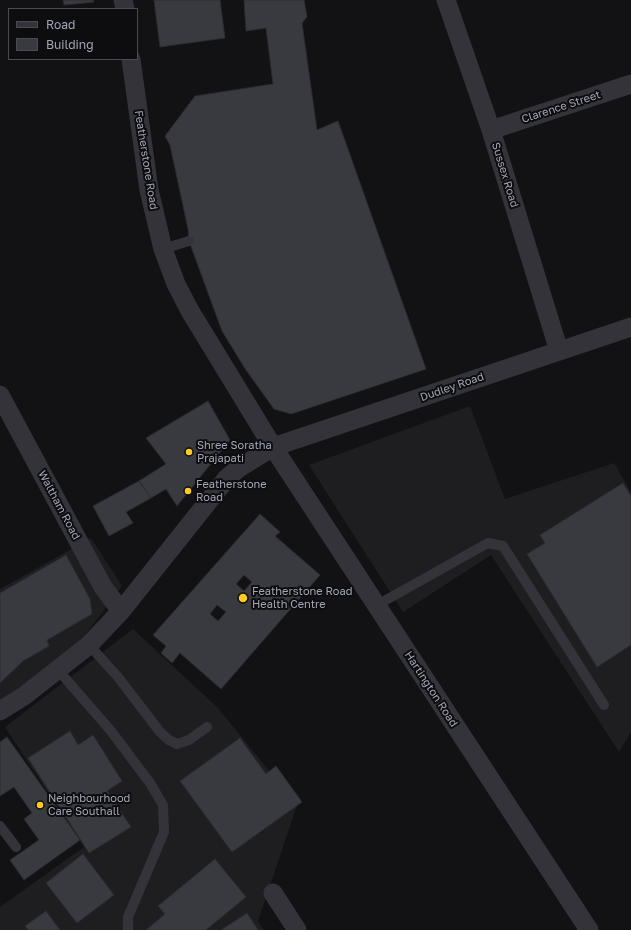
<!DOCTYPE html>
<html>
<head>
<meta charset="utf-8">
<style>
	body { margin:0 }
	#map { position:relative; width:631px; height:930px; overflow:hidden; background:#121214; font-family:"Golos Text",sans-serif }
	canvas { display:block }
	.legend { position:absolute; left:8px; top:8px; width:130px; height:52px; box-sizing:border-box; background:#0d0d0f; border:1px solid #494a52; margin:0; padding:5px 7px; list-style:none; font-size:12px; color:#a2a6b6 }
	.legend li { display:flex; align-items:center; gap:8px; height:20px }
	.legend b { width:20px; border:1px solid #494a52 }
</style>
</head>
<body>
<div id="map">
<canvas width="631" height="930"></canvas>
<ul class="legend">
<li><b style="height:5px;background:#333339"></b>Road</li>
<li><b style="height:11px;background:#393a3f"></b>Building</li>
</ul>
</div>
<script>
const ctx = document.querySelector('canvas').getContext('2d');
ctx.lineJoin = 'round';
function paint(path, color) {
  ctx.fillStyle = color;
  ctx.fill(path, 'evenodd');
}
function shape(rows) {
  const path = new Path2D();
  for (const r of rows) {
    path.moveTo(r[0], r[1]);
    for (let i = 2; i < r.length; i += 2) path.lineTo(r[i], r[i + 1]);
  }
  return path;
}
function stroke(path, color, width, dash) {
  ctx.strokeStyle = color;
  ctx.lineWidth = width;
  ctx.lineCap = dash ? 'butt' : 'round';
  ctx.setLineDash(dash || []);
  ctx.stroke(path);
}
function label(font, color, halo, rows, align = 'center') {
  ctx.font = font + ' "Golos Text",sans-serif';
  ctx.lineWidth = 4;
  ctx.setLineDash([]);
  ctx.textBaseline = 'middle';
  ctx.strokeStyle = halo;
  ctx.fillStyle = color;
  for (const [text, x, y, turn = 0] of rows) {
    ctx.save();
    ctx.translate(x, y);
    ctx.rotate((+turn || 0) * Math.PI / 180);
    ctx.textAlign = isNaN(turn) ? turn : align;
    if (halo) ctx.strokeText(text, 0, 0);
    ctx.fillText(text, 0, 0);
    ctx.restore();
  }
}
const built = shape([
	[470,406,505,499,614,463,631,492,631,732,619,752,491,555,403,612,309,465],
	[91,538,122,586,75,649,0,704,0,589],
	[133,629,218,708,297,805,258,921,264,930,0,930,0,907,84,847,5,727]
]);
const building = shape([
	[63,0,93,0,94,2,64,5,63,0],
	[154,0,220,0,225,38,160,47,154,0],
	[244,0,304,0,307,17,302,23,317,130,338,121,426,369,291,414,274,409,246,370,222,331,189,241,188,229,170,145,165,136,195,96,273,84,266,28,246,31,244,0],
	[208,401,230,440,177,506,166,489,151,498,139,481,166,464,146,438,208,401],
	[139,481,151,498,126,512,133,523,109,536,93,506,139,481],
	[623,483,631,496,631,645,597,667,527,554,545,543,540,535,623,483],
	[260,514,280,532,275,536,320,575,221,689,180,653,172,663,161,653,166,646,153,635,260,514],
	[244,575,252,582,244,591,236,584,244,575],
	[217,605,226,612,218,621,210,614,217,605],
	[66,555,90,599,92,614,47,640,49,646,23,661,0,683,0,593,66,555],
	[70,731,78,745,93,735,122,781,107,791,131,827,89,853,28,758,70,731],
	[7,737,80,840,24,880,10,860,39,840,24,819,32,813,14,787,0,796,0,742,7,737],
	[240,738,266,774,276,766,302,802,232,852,180,781,240,738],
	[83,854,114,895,77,923,46,883,83,854],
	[215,859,246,897,206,930,146,930,165,914,158,906,215,859],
	[46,911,60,930,28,930,25,926,46,911],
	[247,913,258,930,221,930,247,913]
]);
const lane = shape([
	[163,249,189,241],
	[377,605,488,543,503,546,604,705],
	[89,645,118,677,160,732,169,740,177,744,189,740,207,727],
	[58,670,111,731,150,783,163,805,164,832,128,917,128,930],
	[0,826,16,847]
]);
const street = shape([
	[123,0,125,9],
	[446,0,491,130,559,351],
	[131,59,149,190,163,249,176,284,190,311,273,447,589,930],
	[491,130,631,84],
	[0,395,103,587,121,611],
	[0,711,24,696,89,645,121,611,227,478,239,468,273,447,631,327],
	[273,893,297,930]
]);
const markers = [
	[189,452,4,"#ffcb1f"],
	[188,491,4,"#ffcb1f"],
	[243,598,5,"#ffcb1f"],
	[40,805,4,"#ffcb1f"]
];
const streetNames = [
	["Clarence Street",561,107,-18],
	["Featherstone Road",146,160,81],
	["Sussex Road",505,175,73],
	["Dudley Road",452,387,-19],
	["Waltham Road",59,505,62],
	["Hartington Road",431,689,57]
];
const poiNames = [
	["Shree Soratha",197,446],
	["Prajapati",197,459],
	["Featherstone",196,485],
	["Road",196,498],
	["Featherstone Road",252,592],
	["Health Centre",252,605],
	["Neighbourhood",48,799],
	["Care Southall",48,812]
];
paint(built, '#1e1e21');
paint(building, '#393a3f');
stroke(building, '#2c2c30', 1);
stroke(lane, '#333339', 10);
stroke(street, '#333339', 19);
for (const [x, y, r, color] of markers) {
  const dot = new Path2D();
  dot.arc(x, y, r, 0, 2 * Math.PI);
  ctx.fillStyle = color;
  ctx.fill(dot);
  stroke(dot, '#0d0d0f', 1.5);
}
label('11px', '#a2a6b6', '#0d0d0f', streetNames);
label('11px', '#a2a6b6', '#0d0d0f', poiNames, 'left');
</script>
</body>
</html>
